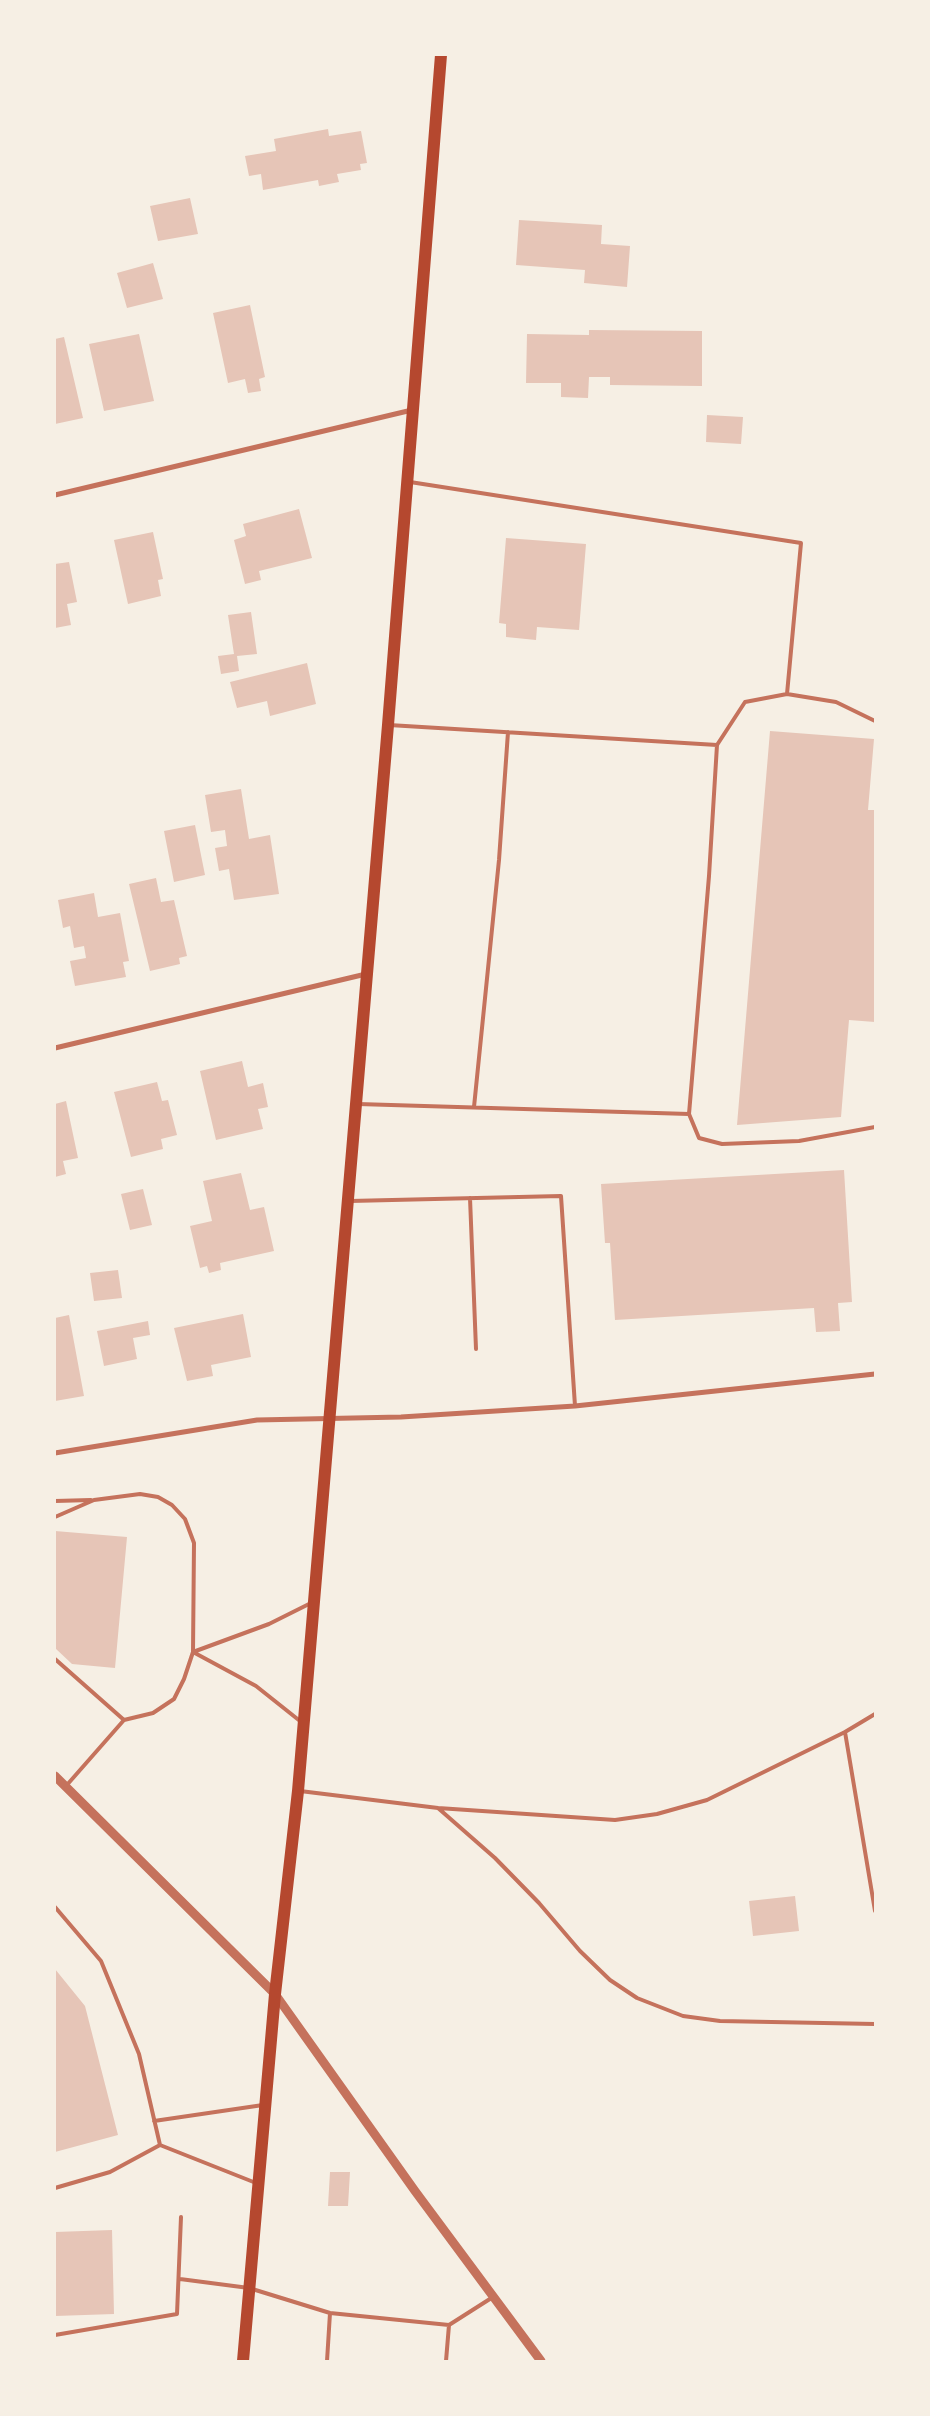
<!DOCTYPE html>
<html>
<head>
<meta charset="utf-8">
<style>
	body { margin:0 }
	#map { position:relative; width:930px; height:2416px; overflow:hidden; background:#f6efe4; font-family:Cabin,sans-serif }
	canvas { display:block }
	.frame { position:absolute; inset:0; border:56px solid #f6efe4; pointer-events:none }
</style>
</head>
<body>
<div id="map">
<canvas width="930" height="2416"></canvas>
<div class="frame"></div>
</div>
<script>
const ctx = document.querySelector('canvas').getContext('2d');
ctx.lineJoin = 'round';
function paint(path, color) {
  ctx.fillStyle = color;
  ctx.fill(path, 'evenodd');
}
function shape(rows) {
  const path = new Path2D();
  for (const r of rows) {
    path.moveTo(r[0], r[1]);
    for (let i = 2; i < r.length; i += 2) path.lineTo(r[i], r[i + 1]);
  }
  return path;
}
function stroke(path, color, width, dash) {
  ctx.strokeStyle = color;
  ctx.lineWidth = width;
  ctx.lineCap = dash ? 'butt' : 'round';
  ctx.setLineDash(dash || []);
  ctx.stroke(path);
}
const building = shape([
	[328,129,329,136,361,131,367,163,360,164,361,170,337,174,339,182,319,186,318,180,263,190,261,174,249,176,245,156,276,151,274,139],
	[190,198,198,234,158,241,150,206],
	[519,220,602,225,601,244,630,246,627,287,584,283,585,270,516,265],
	[153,263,163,299,127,308,117,273],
	[250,305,265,377,259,379,261,391,248,393,245,379,228,383,213,313],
	[589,330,702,331,702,386,610,385,610,377,589,377,588,398,561,397,561,383,526,383,527,334,589,335],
	[139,334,154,401,104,411,89,344],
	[64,337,83,418,55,424,55,339],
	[707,415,743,417,741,444,706,442],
	[299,509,312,558,259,571,261,580,245,584,234,540,246,536,243,524],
	[153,532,163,579,158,580,161,596,128,604,114,540],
	[506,538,586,544,579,630,537,627,536,640,506,637,506,624,499,623],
	[69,562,77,602,67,604,71,625,55,628,55,564],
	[251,612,257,654,237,656,239,671,221,674,218,656,234,654,228,615],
	[307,663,316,704,270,716,267,701,237,708,230,682],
	[770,731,874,739,868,810,875,810,875,1022,849,1020,841,1117,737,1125],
	[241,789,249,839,270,835,279,894,234,900,229,869,219,871,215,848,227,846,225,830,211,832,205,795],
	[195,825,205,875,174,882,164,831],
	[156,878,161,902,174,900,187,956,179,958,180,964,150,971,129,884],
	[94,893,98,917,120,913,129,961,123,962,126,977,75,986,70,961,86,958,84,946,74,948,70,926,63,928,58,900],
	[242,1061,248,1087,263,1083,268,1107,258,1109,263,1129,216,1140,200,1071],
	[157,1082,162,1101,168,1100,177,1135,161,1139,163,1149,131,1157,114,1092],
	[66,1101,78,1158,63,1161,66,1174,55,1177,55,1104],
	[844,1170,852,1302,838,1303,840,1331,816,1332,814,1308,615,1320,610,1243,605,1243,601,1184],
	[241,1173,250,1210,264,1207,274,1251,220,1263,221,1270,209,1273,207,1266,200,1268,190,1226,212,1221,203,1181],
	[143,1189,152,1225,130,1230,121,1194],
	[118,1270,122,1298,94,1301,90,1273],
	[243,1314,251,1357,211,1365,213,1376,187,1381,174,1328],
	[69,1315,84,1396,55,1401,55,1318],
	[148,1321,150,1335,133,1338,137,1359,104,1366,97,1331],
	[55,1531,127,1537,115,1668,72,1664,55,1648],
	[795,1896,799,1931,753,1936,749,1901],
	[55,1969,85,2006,118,2135,55,2152],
	[330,2172,350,2172,348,2206,328,2206],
	[112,2230,114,2314,55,2316,55,2232]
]);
const service = shape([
	[410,482,801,543,787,694],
	[717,745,745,702,787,694,836,702,875,721],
	[358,1104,689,1114,709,876,717,745,389,725],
	[474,1107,499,860,508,732],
	[689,1114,699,1138,722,1144,799,1141,875,1127],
	[470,1198,476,1349],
	[350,1201,561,1196,575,1406],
	[55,1501,91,1500],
	[55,1517,94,1500,140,1494,158,1497,172,1505,185,1519,194,1543,193,1652,184,1679,174,1699,153,1713,124,1720,66,1786],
	[193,1652,256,1686,300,1721],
	[193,1652,269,1624,311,1603],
	[55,1659,124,1720],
	[845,1732,875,1714],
	[300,1791,438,1808],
	[55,1907,101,1961,139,2054,160,2145],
	[875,1911,845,1732,707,1800,657,1814,615,1820,438,1808,495,1858,539,1903,580,1951,610,1980,637,1998,683,2016,720,2021,875,2024],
	[154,2121,263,2105],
	[55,2188,110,2172,160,2145,256,2183],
	[180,2279,249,2288,330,2313,449,2325,446,2361],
	[449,2325,493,2297],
	[55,2335,177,2314,181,2217],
	[327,2361,330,2313]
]);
const minor = shape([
	[55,495,412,410],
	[55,1048,366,974],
	[55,1453,257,1420,401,1417,575,1406,875,1374]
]);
const tertiary = shape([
	[55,1776,275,1994,415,2191,541,2361]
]);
const primary = shape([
	[243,2361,275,1994,298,1791,388,725,441,55]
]);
paint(building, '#e6c5b7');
stroke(service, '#c5725c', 4);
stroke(minor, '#c5725c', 5);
stroke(tertiary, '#c5725c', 9);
stroke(primary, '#b5482f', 12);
</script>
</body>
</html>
